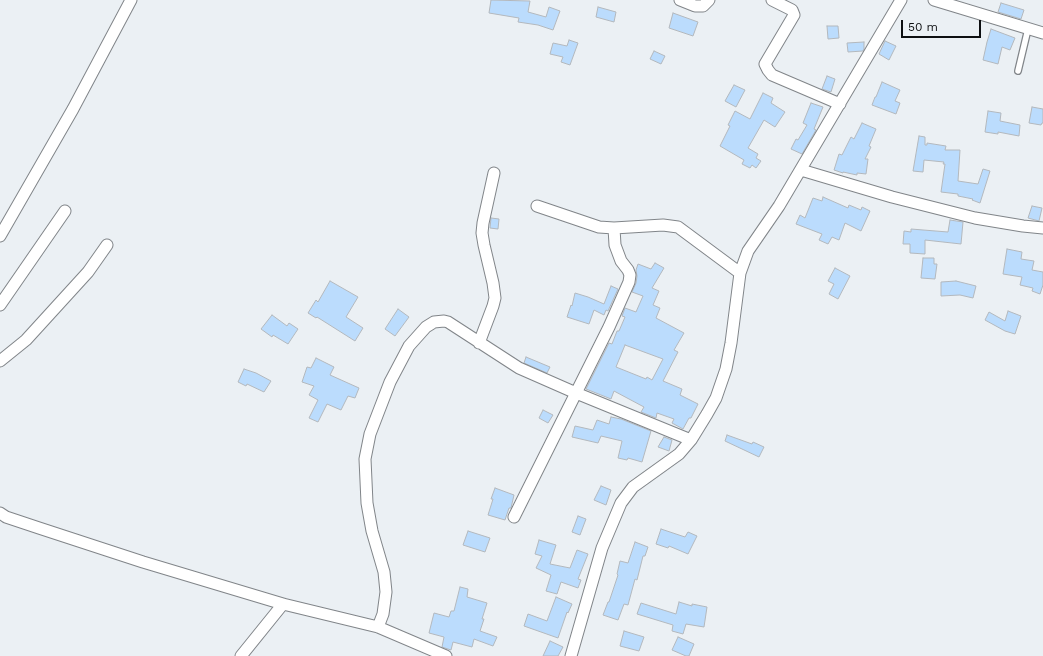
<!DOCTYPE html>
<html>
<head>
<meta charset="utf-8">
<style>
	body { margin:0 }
	#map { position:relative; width:1043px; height:656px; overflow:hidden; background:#ebf0f4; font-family:"Work Sans",sans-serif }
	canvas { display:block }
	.scale { position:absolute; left:901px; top:20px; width:80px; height:18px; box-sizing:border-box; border:2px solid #0d0f11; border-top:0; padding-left:5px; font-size:12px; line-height:14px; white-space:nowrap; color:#0d0f11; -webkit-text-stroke:3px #ebf0f4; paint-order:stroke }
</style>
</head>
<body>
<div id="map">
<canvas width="1043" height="656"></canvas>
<div class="scale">50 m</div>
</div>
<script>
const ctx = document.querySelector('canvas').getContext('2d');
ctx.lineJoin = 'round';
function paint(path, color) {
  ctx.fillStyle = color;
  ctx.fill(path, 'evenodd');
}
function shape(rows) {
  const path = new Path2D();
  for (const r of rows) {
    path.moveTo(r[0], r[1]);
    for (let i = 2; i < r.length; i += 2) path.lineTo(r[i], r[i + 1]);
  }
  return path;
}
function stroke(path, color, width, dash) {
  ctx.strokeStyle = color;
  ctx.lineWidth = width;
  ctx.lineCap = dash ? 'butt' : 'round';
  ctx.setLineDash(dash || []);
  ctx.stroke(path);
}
const building = shape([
	[491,0,530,1,528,12,546,17,549,7,560,11,553,30,538,25,518,22,519,18,489,13,491,0],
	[1001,3,1024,10,1021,19,998,12,1001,3],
	[598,7,616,12,614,22,596,17,598,7],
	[673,13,698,22,693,36,669,28,673,13],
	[827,26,838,26,839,38,828,39,827,26],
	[991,29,1015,38,1010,50,1002,47,998,64,983,60,987,42,991,29],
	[569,40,578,43,570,65,561,62,563,57,550,54,553,43,567,46,569,40],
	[885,41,896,46,889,60,879,54,885,41],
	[864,42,864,49,863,51,848,52,847,43,864,42],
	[654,51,665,56,661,64,650,59,654,51],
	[827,76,835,79,831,92,822,89,827,76],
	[882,82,900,90,895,101,900,103,896,114,872,105,875,97,876,97,882,82],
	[734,85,745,90,736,107,725,101,734,85],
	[763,93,773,98,771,103,785,112,775,127,764,120,748,148,758,154,756,158,761,161,756,168,752,165,750,168,742,164,744,160,720,146,730,126,728,125,735,111,750,119,763,93],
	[811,103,823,107,814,129,816,130,802,154,791,149,796,139,798,140,807,125,803,123,811,103],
	[1032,107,1043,109,1043,123,1042,123,1041,125,1029,123,1032,107],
	[988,111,1001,113,1000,121,1020,125,1019,136,998,132,998,134,985,132,988,111],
	[862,123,876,129,869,146,871,147,865,159,868,159,866,174,857,173,857,175,843,172,843,173,834,170,839,154,842,155,851,137,854,139,862,123],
	[919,136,925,137,925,145,927,145,927,143,946,146,945,150,960,150,958,181,978,184,983,169,990,171,980,203,972,200,973,199,958,196,958,194,941,192,945,164,943,164,944,162,924,160,923,172,913,171,919,136],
	[823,197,848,208,849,205,861,210,862,207,870,211,861,231,845,223,839,240,832,237,828,244,819,240,822,234,796,224,800,215,805,218,813,198,822,201,823,197],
	[1032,206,1042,208,1039,221,1028,218,1032,206],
	[491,218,499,219,498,229,490,228,491,218],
	[950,220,963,222,961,244,925,240,925,254,910,253,910,244,903,244,904,231,911,232,911,229,948,232,950,220],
	[1007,249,1022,252,1021,259,1034,261,1032,270,1043,272,1043,285,1040,294,1032,291,1033,288,1020,285,1022,277,1003,274,1007,249],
	[923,258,934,258,934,264,937,264,935,279,921,278,923,258],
	[655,263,664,268,652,288,659,291,653,305,660,308,656,318,684,333,674,350,678,352,663,381,682,389,680,395,698,404,691,418,689,418,683,429,672,423,674,419,657,413,656,418,641,412,644,407,614,391,611,399,586,389,609,343,612,344,617,331,619,331,625,317,622,316,625,308,636,312,643,296,632,292,636,283,637,276,636,270,638,264,651,269,655,263],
	[625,345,663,359,652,380,647,377,646,379,616,367,625,345],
	[835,268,850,276,838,299,829,294,834,284,828,281,835,268],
	[330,281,358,297,346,317,363,328,355,341,317,317,316,318,308,313,316,300,318,302,330,281],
	[956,281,976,286,973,298,960,295,941,296,941,282,956,281],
	[611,286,618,289,608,311,606,310,604,315,594,310,589,324,567,317,571,305,572,306,575,293,588,297,604,304,611,286],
	[398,309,409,317,395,336,385,329,398,309],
	[1008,311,1021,316,1015,334,1005,331,985,320,989,312,1005,321,1008,311],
	[272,315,287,326,289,323,298,329,288,344,273,335,272,337,261,329,272,315],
	[526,357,550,367,547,373,524,363,526,357],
	[316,358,334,367,330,375,359,388,355,398,348,396,341,410,327,404,318,422,309,418,318,400,309,395,314,386,302,382,307,367,311,368,316,358],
	[244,369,256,373,271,381,264,392,247,384,246,386,238,382,244,369],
	[543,410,553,415,548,423,539,418,543,410],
	[611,417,621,419,651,431,642,462,628,458,627,460,618,458,622,441,601,436,598,443,572,437,575,426,593,430,597,420,609,424,611,417],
	[727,435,752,444,753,442,764,447,759,457,725,441,727,435],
	[664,437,672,440,669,451,658,447,664,437],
	[601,486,611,490,606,505,594,500,601,486],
	[495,488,514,495,511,508,509,508,505,520,488,515,493,499,491,499,495,488],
	[578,516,586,519,580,535,572,532,578,516],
	[661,529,685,537,688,532,697,536,688,554,669,546,668,548,656,544,661,529],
	[468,531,490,538,485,552,463,545,468,531],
	[539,540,556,545,550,564,570,568,577,550,588,554,578,579,581,580,578,588,561,582,557,594,546,591,551,575,536,568,542,556,535,554,539,540],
	[635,542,648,547,645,556,643,556,637,580,635,579,628,605,624,604,618,620,603,615,608,602,609,602,618,575,617,574,620,561,628,563,635,542],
	[460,587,468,589,467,597,487,603,482,619,484,619,480,631,497,637,493,646,474,639,472,647,453,642,451,650,442,647,444,637,429,633,434,613,449,617,451,611,454,611,460,587],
	[556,597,572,604,568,613,567,612,558,638,524,626,528,614,547,621,556,597],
	[679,602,692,606,692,604,707,607,704,627,686,624,683,634,672,631,673,625,637,614,641,603,676,614,679,602],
	[624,631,644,637,639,651,620,646,624,631],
	[678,637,694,644,689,656,686,656,672,650,678,637],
	[550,641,563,647,558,656,543,656,550,641]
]);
const service = shape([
	[1018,71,1028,29]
]);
const minor = shape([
	[680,0,695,6,703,6,709,0],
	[772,0,792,10,794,15,765,64,768,70,772,75,840,104],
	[934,0,1043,33],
	[801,170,892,197,975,218,1023,226,1043,228],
	[537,206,599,227,614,228,663,225,678,227,740,273],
	[0,236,73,109,131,0],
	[0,305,65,211],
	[479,343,493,306,495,298,493,283,484,245,482,233,483,223,494,173],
	[0,361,26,340,88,272,107,245],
	[0,513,6,517,39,528,143,562,283,604,378,627,446,656],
	[514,517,609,327,629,282,630,275,628,270,621,261,615,245,614,228],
	[378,627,383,614,386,592,384,572,372,531,367,503,365,459,370,434,390,382,409,346,426,327,434,322,444,321,448,322,519,368,576,393,691,440],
	[241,656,283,604],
	[571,656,602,548,621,503,633,487,679,454,691,440,707,414,716,398,726,369,731,343,740,273,748,251,779,206,901,0]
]);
paint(building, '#bbdcfd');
stroke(building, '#b3b8bd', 1);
stroke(service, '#818589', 8);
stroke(minor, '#818589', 13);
stroke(service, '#fff', 5.5);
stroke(minor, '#fff', 11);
</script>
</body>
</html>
